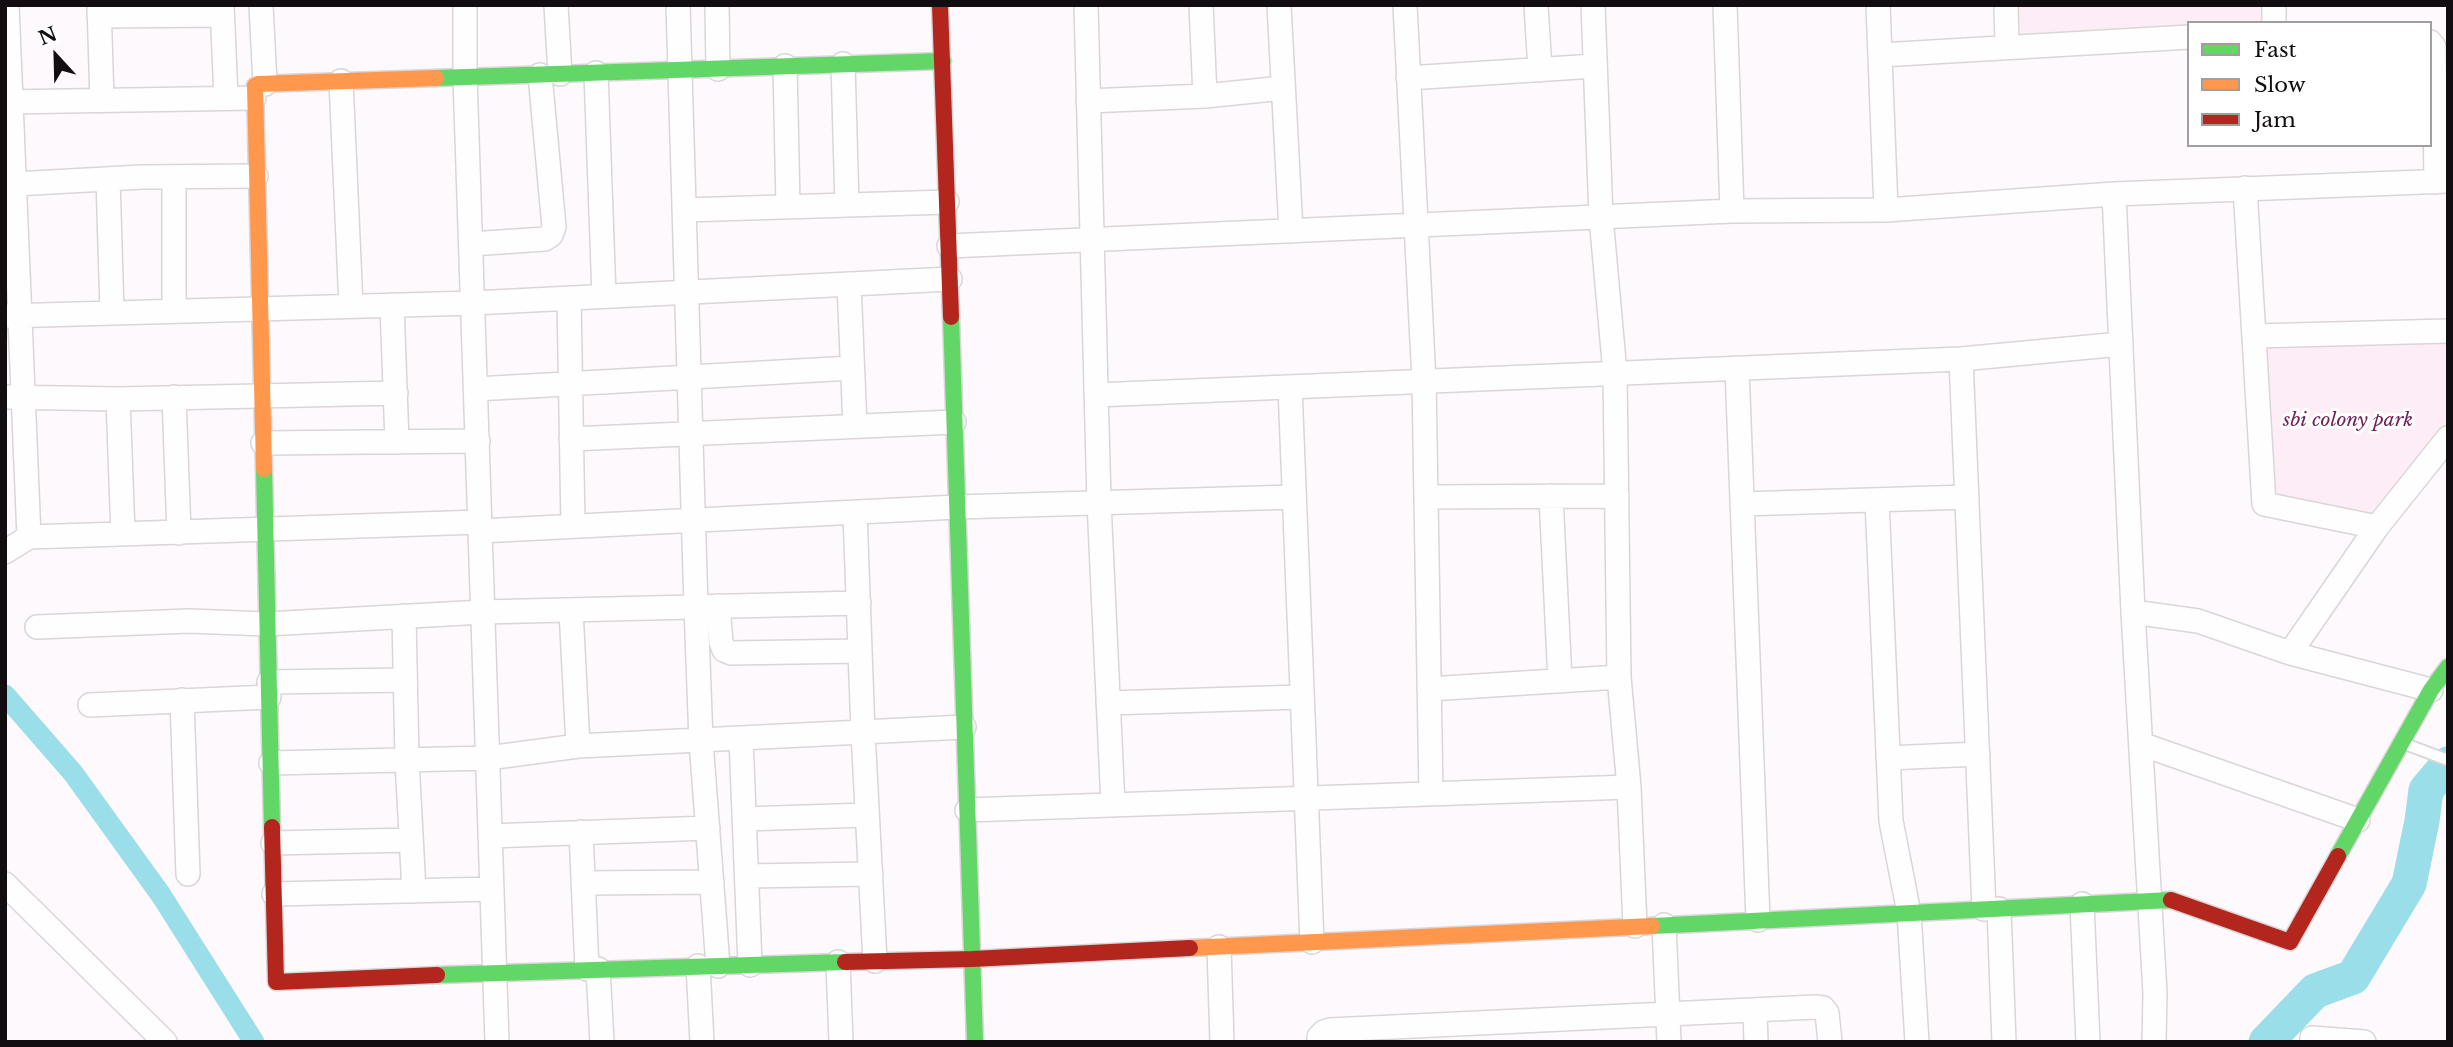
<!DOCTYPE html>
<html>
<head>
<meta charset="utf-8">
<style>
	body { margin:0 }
	#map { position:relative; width:2453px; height:1047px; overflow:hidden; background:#fef9fc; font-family:"Libre Baskerville",serif }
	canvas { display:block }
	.frame { position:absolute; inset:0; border:7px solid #110d10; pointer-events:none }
	.legend { position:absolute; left:2187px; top:21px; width:245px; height:126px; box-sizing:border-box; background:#fff; border:2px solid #a09e9f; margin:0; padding:9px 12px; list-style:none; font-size:21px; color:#110d10 }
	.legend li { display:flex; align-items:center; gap:14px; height:35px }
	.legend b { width:35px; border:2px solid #a09e9f }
	.north { position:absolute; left:21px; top:21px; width:70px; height:70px; -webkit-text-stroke:5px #fff; paint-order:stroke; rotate:338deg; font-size:19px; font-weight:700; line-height:28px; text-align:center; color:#110d10 }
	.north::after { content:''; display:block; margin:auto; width:24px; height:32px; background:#110d10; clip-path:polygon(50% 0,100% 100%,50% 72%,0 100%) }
</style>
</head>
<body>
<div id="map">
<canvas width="2453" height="1047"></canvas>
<div class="frame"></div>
<ul class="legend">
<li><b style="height:9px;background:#63d668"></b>Fast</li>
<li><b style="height:9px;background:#ff974d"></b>Slow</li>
<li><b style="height:9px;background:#b3261e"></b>Jam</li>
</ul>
<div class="north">N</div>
</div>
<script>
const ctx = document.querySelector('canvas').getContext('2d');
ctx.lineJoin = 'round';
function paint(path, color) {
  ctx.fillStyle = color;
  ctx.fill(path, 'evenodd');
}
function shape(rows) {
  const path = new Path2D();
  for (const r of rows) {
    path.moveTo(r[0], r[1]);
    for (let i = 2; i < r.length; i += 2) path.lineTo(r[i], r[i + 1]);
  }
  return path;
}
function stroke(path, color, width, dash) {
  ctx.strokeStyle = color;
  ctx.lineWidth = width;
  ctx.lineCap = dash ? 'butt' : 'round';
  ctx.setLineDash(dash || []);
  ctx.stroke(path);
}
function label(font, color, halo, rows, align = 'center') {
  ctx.font = font + ' "Libre Baskerville",serif';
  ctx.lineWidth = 6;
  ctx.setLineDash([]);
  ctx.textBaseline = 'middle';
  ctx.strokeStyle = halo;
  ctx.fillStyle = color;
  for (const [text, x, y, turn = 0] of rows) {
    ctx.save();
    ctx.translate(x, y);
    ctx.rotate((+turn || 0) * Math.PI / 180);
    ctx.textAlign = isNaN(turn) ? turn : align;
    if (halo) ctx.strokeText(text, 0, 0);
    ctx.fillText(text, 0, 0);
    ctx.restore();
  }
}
const green = shape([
	[2006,5,2273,5,2273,23,2189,23,2189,39,2007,47],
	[2448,328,2448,435,2378,532,2265,507,2254,336]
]);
const canal = shape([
	[5,695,73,773,161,895,254,1042]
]);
const river = shape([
	[2266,1042,2315,991,2353,977,2409,884,2422,821,2426,790,2448,764]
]);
const lane = shape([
	[2405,744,2448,760]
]);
const street = shape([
	[7,5,29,537],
	[99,5,102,100],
	[222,5,226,98],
	[261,5,265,84],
	[465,5,465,77,497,1042],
	[556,5,560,74],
	[678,5,696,607,701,741,718,966],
	[717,5,718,69],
	[1086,5,1099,502,1113,805],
	[1201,5,1205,96],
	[1279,5,1291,231],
	[1405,5,1424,381,1431,794],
	[1536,5,1540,70],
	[1725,5,1732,211],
	[1878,5,1886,210],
	[2006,5,2007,46],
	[99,16,222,15],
	[2274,23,2274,5],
	[2430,42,2434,47,2436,182],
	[1881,55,2189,37],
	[843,64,847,205],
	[785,66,788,206],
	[596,73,604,296],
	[1408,78,1595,66],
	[341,81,351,306],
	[1088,101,1205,96,1283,88],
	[5,102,254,98],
	[174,177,174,311],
	[108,179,112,312],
	[15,184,142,177,256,176],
	[2245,188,2264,504,2377,527,2448,438],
	[2114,194,2133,612,2155,993,2154,1042],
	[684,210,947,202],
	[471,244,545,239,551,235,554,227,540,75],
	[949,246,1732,211,1886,210,2114,194,2448,181],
	[849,284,855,426],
	[569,298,573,526],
	[392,305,397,442],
	[5,316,473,303,950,279],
	[2254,336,2448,331],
	[1961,359,1984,909],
	[1737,368,1758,920],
	[1290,387,1312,942],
	[476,389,852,368],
	[1096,395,1961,359,2121,344],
	[5,397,118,399,396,393],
	[174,397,179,533],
	[118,399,123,534],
	[571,439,954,422],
	[263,443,478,441],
	[1551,496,1560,681],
	[1426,497,1617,496],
	[1877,500,1891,821,1909,913,1917,1042],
	[1742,504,1967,497],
	[855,513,863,732,875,961],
	[480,531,957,507,1293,497],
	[5,552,29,537,480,522],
	[718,606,721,642,724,650,731,653,860,651],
	[571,610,578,746],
	[2133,612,2198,621,2290,653,2431,690],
	[404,616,407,760,414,891],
	[37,627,189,621,267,624,483,612,859,603],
	[2290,653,2377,527],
	[269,682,405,680],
	[1429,689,1619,677],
	[182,700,188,874],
	[1108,703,1301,697],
	[90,705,269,697],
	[741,738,750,965],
	[2141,744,2358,820],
	[1888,758,1978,754],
	[271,763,488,758,578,746,964,727],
	[1629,787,1635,926],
	[967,810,1629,787,1619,677,1615,373,1601,217,1593,5],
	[744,819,867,815],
	[581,832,587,969],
	[490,836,708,828],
	[273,843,411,840],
	[747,876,871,874],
	[583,883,712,882],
	[5,884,165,1042],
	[274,894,492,889],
	[2082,904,2088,1042],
	[1999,909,2004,1042],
	[1664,925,1669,1042],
	[1219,947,1222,1042],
	[838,962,841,1042],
	[698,966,702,1042],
	[598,969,602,1042],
	[1755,1011,1756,1042],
	[1319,1042,1319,1037,1324,1032,1330,1030,1815,1007,1823,1008,1827,1013,1830,1042],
	[2312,1042,2312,1038,2364,1042]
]);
const fast = shape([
	[436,78,943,61],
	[951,317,975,1042],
	[264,469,272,827],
	[2338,856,2431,690,2448,667],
	[1652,926,2171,900],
	[437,975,845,962]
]);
const slow = shape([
	[264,469,255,86,258,84,436,78],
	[1190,948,1652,926]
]);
const jam = shape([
	[940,5,951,317],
	[272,827,276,982,437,975],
	[2171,900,2290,942,2338,856],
	[845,962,972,959,1190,948]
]);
const parkNames = [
	["sbi colony park",2348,421]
];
paint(green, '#fdedf6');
stroke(canal, '#9adee9', 21);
stroke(river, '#9adee9', 35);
stroke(lane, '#dad6d8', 14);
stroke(street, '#dad6d8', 26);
stroke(fast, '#dad6d8', 19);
stroke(slow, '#dad6d8', 19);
stroke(jam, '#dad6d8', 19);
stroke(lane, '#fffeff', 10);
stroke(street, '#fffeff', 23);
stroke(fast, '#63d668', 16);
stroke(slow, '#ff974d', 16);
stroke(jam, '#b3261e', 16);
label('italic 19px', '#6f2358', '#fff', parkNames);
</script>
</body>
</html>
